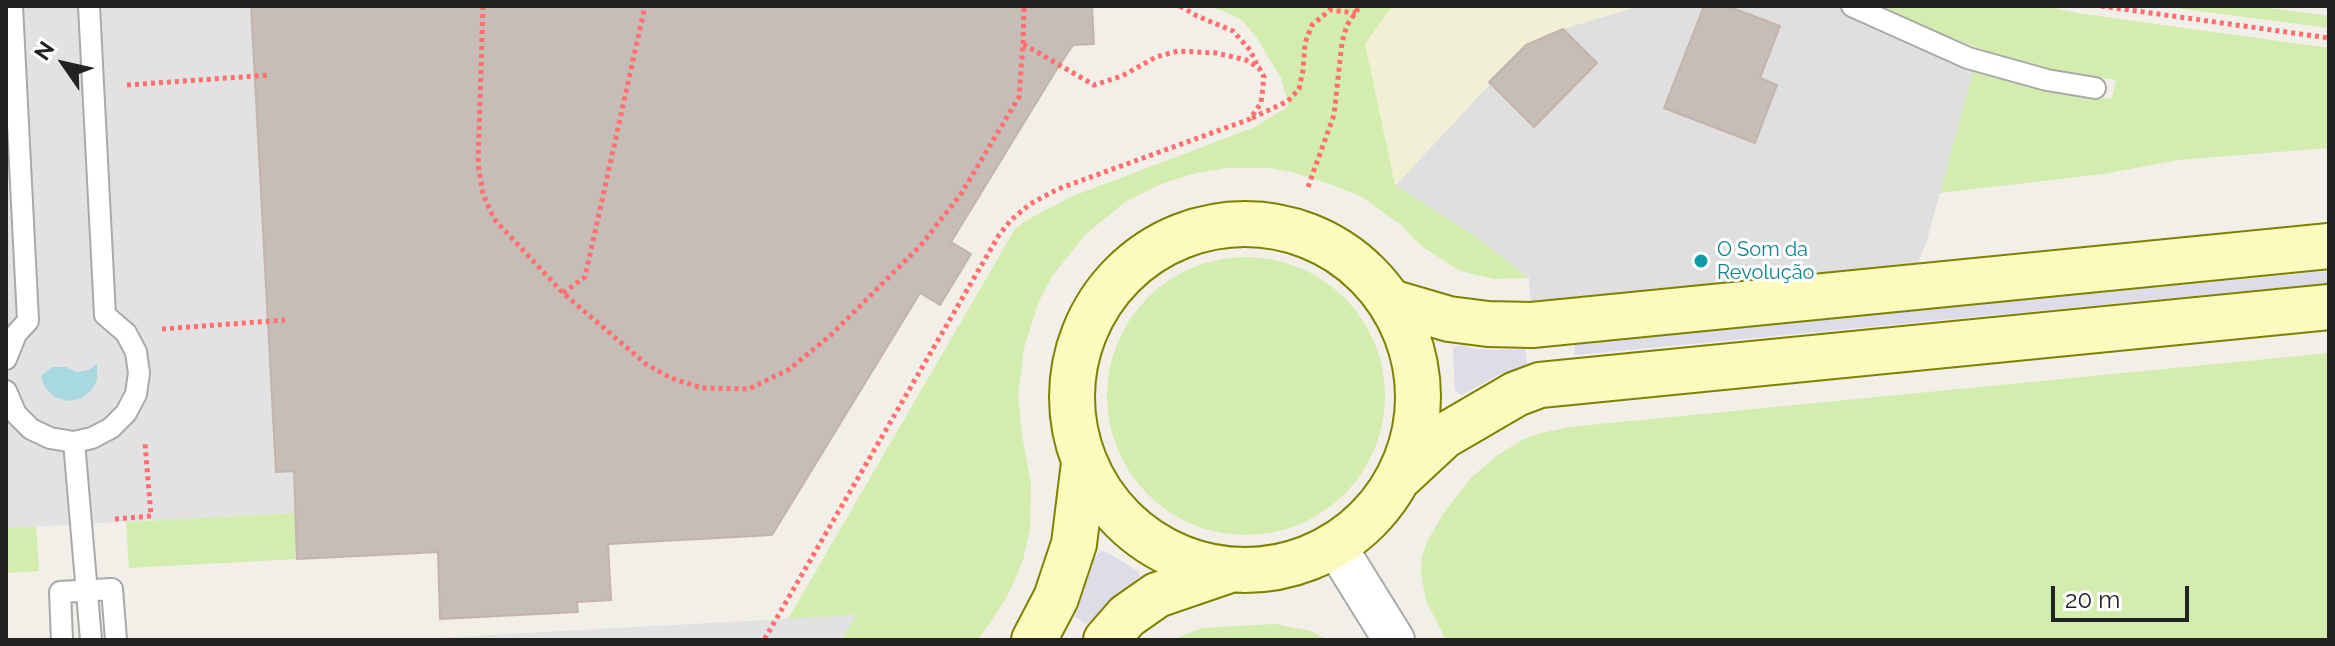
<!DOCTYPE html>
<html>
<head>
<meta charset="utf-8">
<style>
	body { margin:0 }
	#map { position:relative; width:2335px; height:646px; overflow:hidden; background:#f2eee8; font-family:Raleway,sans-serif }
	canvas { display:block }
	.frame { position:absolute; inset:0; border:8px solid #222; pointer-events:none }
	.north { position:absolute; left:24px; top:24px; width:80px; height:80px; -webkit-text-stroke:6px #fff; paint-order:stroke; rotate:304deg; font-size:22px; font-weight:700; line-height:32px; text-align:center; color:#222 }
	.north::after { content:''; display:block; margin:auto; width:28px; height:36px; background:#222; clip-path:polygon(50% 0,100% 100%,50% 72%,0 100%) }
	.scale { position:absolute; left:2051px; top:586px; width:138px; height:36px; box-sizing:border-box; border:4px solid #222; border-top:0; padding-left:10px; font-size:24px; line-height:28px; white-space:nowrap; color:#222; -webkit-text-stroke:6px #fff; paint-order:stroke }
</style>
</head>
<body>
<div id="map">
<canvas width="2335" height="646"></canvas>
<div class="frame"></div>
<div class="north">N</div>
<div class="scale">20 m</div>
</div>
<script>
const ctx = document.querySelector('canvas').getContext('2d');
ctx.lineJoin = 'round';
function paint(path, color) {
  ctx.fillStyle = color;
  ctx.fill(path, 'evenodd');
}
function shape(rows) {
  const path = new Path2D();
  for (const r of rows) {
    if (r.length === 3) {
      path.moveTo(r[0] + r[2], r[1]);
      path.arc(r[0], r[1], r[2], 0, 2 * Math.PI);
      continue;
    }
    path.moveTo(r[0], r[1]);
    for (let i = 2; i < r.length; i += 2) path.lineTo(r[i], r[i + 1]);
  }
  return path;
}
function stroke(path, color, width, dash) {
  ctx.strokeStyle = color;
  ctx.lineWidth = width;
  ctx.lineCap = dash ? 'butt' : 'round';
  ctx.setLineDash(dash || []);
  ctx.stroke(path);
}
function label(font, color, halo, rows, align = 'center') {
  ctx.font = font + ' Raleway,sans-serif';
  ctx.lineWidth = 6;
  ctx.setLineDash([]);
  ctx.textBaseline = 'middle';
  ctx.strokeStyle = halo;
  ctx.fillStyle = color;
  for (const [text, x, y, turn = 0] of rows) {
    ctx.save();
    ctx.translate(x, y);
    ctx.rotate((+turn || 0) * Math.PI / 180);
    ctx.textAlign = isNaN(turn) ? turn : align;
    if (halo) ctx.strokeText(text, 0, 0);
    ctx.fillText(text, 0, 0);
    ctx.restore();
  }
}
const residential = shape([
	[1638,6,1845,6,1976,62,1927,240,1911,281,1532,321,1529,278,1476,237,1395,186,1526,45,1563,29]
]);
const farmland = shape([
	[1392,6,1638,6,1563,29,1526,45,1395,186,1365,43]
]);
const grass = shape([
	[1205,6,1392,6,1365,44,1395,185,1476,237,1529,278,1494,279,1460,271,1420,245,1401,225,1362,197,1330,184,1291,172,1271,168,1227,168,1196,173,1161,184,1125,202,1085,235,1053,275,1039,301,1024,348,1018,394,1022,436,1031,483,1030,528,1023,560,1015,579,1005,600,978,640,841,640,856,615,788,619,1015,229,1025,221,1073,196,1255,127,1289,106,1281,78,1257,38,1242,20,1224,11],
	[1883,6,2045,6,2077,13,2329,48,2329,148,2178,160,2103,174,1940,193,1974,68,2054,90,2112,99,2116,80,2040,70,2014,62,1917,24],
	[2161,6,2256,6,2329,16,2329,28],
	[1246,396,139],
	[2329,353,2329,640,1446,640,1426,601,1421,573,1422,556,1428,540,1445,511,1471,478,1495,457,1522,440,1538,434,1569,427],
	[295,513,297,559,129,568,126,522],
	[36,526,39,571,6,573,6,528],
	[1275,624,1311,631,1327,640,1172,640,1202,628]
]);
const parking = shape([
	[6,6,267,6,295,513,6,528],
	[857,615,841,640,418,640,418,639]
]);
const plaza = shape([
	[2329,271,2329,283,1575,355,1574,343],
	[1461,345,1474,349,1493,350,1525,349,1527,365,1496,376,1462,395,1459,394,1455,390,1453,348],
	[1100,551,1105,551,1137,571,1140,576,1086,624,1075,617,1095,558]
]);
const water = shape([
	[97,364,97,380,91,391,80,399,67,401,55,397,45,388,41,376,52,367,66,367,77,372,89,370]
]);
const building = shape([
	[251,6,1092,6,1094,44,1073,45,1055,72,951,242,971,254,940,305,920,293,772,535,608,544,611,600,577,602,578,612,440,619,438,552,297,559,294,471,276,472,251,6],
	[1704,6,1727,6,1780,26,1760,78,1777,85,1755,143,1664,108,1704,6],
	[1563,29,1597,63,1534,127,1489,82,1526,45,1563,29]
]);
const path = shape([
	[483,6,478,164,483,194,494,219,563,293,646,364,671,378,702,388,749,389,788,370,831,335,921,245,961,194,1019,97,1023,44,1094,85,1122,76,1156,57,1178,51,1216,53,1246,60,1259,68,1264,77,1261,103,1250,119,1058,189,1030,204,1011,220,999,235,764,640],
	[1180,6,1197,16,1233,31,1250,50,1258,67],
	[2101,6,2329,38],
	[1023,44,1024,6],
	[127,85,270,75],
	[1252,118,1288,101,1299,89,1303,70,1305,43,1312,25,1330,10,1356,13],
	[1308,187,1334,115,1342,42,1347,25,1360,6],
	[563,293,585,277,645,6],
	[162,329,285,320],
	[115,519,151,516,145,443]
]);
const lane = shape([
	[1852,6,1968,58,2047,80,2095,88],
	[6,359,16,334,28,321,12,6],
	[6,391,16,414,31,429,50,438,74,442,92,438,111,428,126,413,136,394,139,373,136,352,126,333,105,315,89,6],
	[74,442,91,640],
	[62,640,60,592,112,589,116,640]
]);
const street = shape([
	[1335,545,1394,640]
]);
const secondary = shape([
	[1245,397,173],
	[1391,302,1449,319,1488,324,1532,325,2329,246],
	[1401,476,1444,436,1516,394,1540,385,2329,307],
	[1034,640,1056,598,1074,544,1084,463],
	[1106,640,1127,616,1157,595,1230,570]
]);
const markers = [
	[1701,261,8,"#0f9aa8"]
];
const cultureNames = [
	["O Som da",1717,250],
	["Revolução",1717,273]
];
paint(residential, '#e0dfdf');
paint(farmland, '#f1f0d4');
paint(grass, '#d2edad');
paint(parking, '#e2e2e2');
paint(plaza, '#dcdde8');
paint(water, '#a8d9e1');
paint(building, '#c7bdb7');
stroke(building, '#c5b3aa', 2);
stroke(lane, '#a9a9a9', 24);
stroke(street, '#a9a9a9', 44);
stroke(secondary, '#7e8101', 48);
stroke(path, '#ff6f6d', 5, [4, 4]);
stroke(lane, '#fff', 20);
stroke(street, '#fff', 40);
stroke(secondary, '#fcfabc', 44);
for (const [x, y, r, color] of markers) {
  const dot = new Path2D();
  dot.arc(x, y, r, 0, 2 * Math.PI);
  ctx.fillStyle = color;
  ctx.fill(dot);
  stroke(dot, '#fff', 3);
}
label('20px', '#0d838f', '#fff', cultureNames, 'left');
</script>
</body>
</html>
